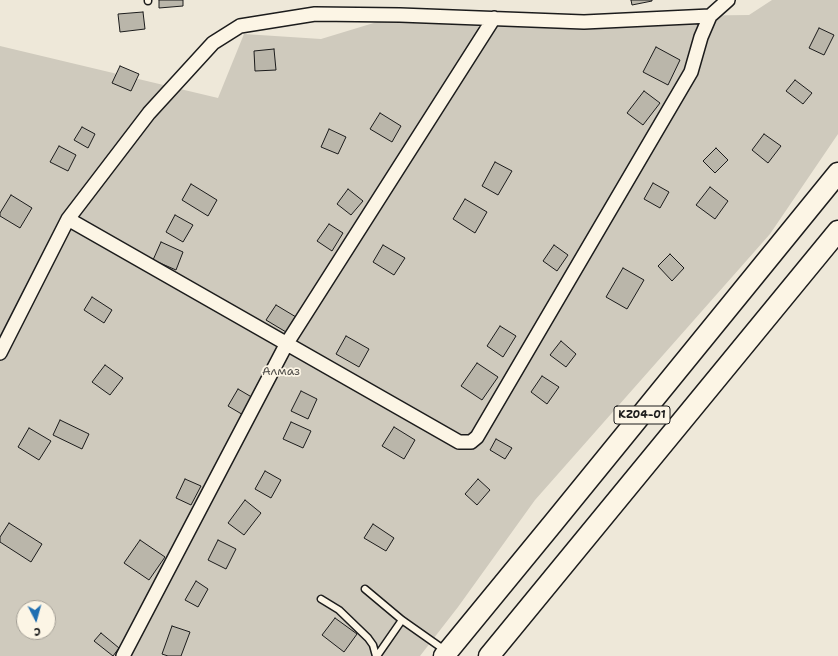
<!DOCTYPE html>
<html>
<head>
<meta charset="utf-8">
<style>
	body { margin:0 }
	#map { position:relative; width:838px; height:656px; overflow:hidden; background:#eee8d9; font-family:"Shantell Sans",sans-serif }
	canvas { display:block }
	.north { position:absolute; left:16px; top:600px; width:40px; height:40px; box-sizing:border-box; background:#fcf5e5; border:1px solid #a29e95; border-radius:50%; rotate:174deg; font-size:11px; font-weight:700; line-height:16px; text-align:center; color:#1c1c1c }
	.north::after { content:''; display:block; margin:auto; width:14px; height:18px; background:#1f6fb2; clip-path:polygon(50% 0,100% 100%,50% 72%,0 100%) }
</style>
</head>
<body>
<div id="map">
<canvas width="838" height="656"></canvas>
<div class="north">С</div>
</div>
<script>
const ctx = document.querySelector('canvas').getContext('2d');
ctx.lineJoin = 'round';
function paint(path, color) {
  ctx.fillStyle = color;
  ctx.fill(path, 'evenodd');
}
function shape(rows) {
  const path = new Path2D();
  for (const r of rows) {
    path.moveTo(r[0], r[1]);
    for (let i = 2; i < r.length; i += 2) path.lineTo(r[i], r[i + 1]);
  }
  return path;
}
function stroke(path, color, width, dash) {
  ctx.strokeStyle = color;
  ctx.lineWidth = width;
  ctx.lineCap = dash ? 'butt' : 'round';
  ctx.setLineDash(dash || []);
  ctx.stroke(path);
}
function label(font, color, halo, rows, align = 'center') {
  ctx.font = font + ' "Shantell Sans",sans-serif';
  ctx.lineWidth = 3.5;
  ctx.setLineDash([]);
  ctx.textBaseline = 'middle';
  ctx.strokeStyle = halo;
  ctx.fillStyle = color;
  for (const [text, x, y, turn = 0] of rows) {
    ctx.save();
    ctx.translate(x, y);
    ctx.rotate((+turn || 0) * Math.PI / 180);
    ctx.textAlign = isNaN(turn) ? turn : align;
    if (halo) ctx.strokeText(text, 0, 0);
    ctx.fillText(text, 0, 0);
    ctx.restore();
  }
}
const green = shape([
	[772,0,838,0,838,134,770,234,535,500,458,607,420,656,0,656,0,46,218,98,244,34,321,39,400,15,494,18,749,15],
	[24,608,48,608,48,632,24,632]
]);
const building = shape([
	[159,0,183,0,183,6,159,8,159,0],
	[631,0,652,0,652,1,632,5,631,0],
	[143,12,145,29,120,32,118,14,143,12],
	[819,28,834,35,824,55,809,48,819,28],
	[656,47,680,60,668,85,643,72,656,47],
	[274,49,276,70,255,71,254,51,274,49],
	[120,66,139,74,131,91,112,83,120,66],
	[795,80,812,93,803,104,786,91,795,80],
	[644,91,660,103,643,125,627,113,644,91],
	[380,113,401,126,392,142,370,129,380,113],
	[82,127,95,134,88,148,74,140,82,127],
	[329,129,346,137,338,154,321,147,329,129],
	[764,134,781,146,768,163,752,150,764,134],
	[59,146,76,155,68,171,50,162,59,146],
	[716,148,728,160,715,173,703,161,716,148],
	[495,162,512,171,498,195,482,186,495,162],
	[653,183,669,192,660,208,644,199,653,183],
	[191,184,217,200,208,216,182,200,191,184],
	[710,187,728,201,715,219,696,205,710,187],
	[348,189,363,201,351,215,337,204,348,189],
	[11,195,32,208,20,228,0,216,0,213,11,195],
	[465,199,487,212,475,233,453,219,465,199],
	[175,215,193,225,183,242,166,232,175,215],
	[329,224,343,233,332,251,317,241,329,224],
	[161,242,183,252,176,270,153,260,161,242],
	[383,245,405,258,394,275,373,262,383,245],
	[554,245,568,255,557,271,543,261,554,245],
	[670,254,684,268,672,281,658,266,670,254],
	[623,268,644,280,627,309,606,297,623,268],
	[92,297,112,310,104,323,84,310,92,297],
	[276,305,296,317,286,332,266,320,276,305],
	[500,326,516,336,503,357,487,346,500,326],
	[346,336,369,349,359,367,336,354,346,336],
	[561,341,576,354,566,367,550,355,561,341],
	[477,363,498,377,482,400,461,386,477,363],
	[105,365,123,378,110,395,92,382,105,365],
	[542,376,559,387,547,404,531,392,542,376],
	[238,389,255,399,245,416,228,406,238,389],
	[301,391,317,399,308,419,291,411,301,391],
	[60,420,89,434,82,449,53,435,60,420],
	[291,422,311,431,303,448,283,439,291,422],
	[394,427,415,440,404,459,382,446,394,427],
	[29,428,51,441,39,460,18,447,29,428],
	[496,439,512,448,505,459,490,450,496,439],
	[265,471,281,480,271,498,255,489,265,471],
	[185,479,201,486,191,505,176,498,185,479],
	[478,479,490,490,477,505,465,494,478,479],
	[245,500,261,513,244,535,228,523,245,500],
	[9,523,42,544,31,562,0,542,0,537,9,523],
	[373,524,394,538,386,551,364,538,373,524],
	[140,540,165,557,149,580,124,563,140,540],
	[218,540,236,549,226,569,208,560,218,540],
	[196,581,208,589,198,607,185,600,196,581],
	[335,618,357,634,344,652,322,635,335,618],
	[172,626,190,632,181,656,168,656,162,654,172,626],
	[101,633,119,648,113,656,94,641,101,633]
]);
const service = shape([
	[148,0,148,1],
	[365,589,402,620,446,651],
	[321,599,339,610,368,638,373,645,376,656],
	[377,656,402,620]
]);
const minor = shape([
	[68,219,459,442,471,442,477,437,691,72,701,37,710,16],
	[0,353,68,219,149,113,213,43,240,26,315,14,400,15,584,22,710,16,728,0],
	[123,656,287,343,494,18]
]);
const primary = shape([
	[444,656,554,522,838,173],
	[489,656,838,231]
]);
const shields = [
	[642,415,56]
];
const shieldNames = [
	["KZ04-01",642,415]
];
const parkNames = [
	["Алмаз",281,372]
];
paint(green, '#cfcabd');
paint(building, '#bab6aa');
stroke(building, '#1c1c1c', 1);
stroke(service, '#1c1c1c', 9);
stroke(minor, '#1c1c1c', 16);
stroke(primary, '#1c1c1c', 23);
stroke(service, '#fcf5e5', 6);
stroke(minor, '#fcf5e5', 13);
stroke(primary, '#fcf5e5', 20);
for (const [x, y, w] of shields) {
  const box = new Path2D();
  box.roundRect(x - w / 2, y - 9, w, 18, 3);
  ctx.fillStyle = '#fcf5e5';
  ctx.fill(box);
  stroke(box, '#1c1c1c', 1);
}
label('bold 11px', '#1c1c1c', null, shieldNames);
label('12px', '#52504c', '#fcf5e5', parkNames);
</script>
</body>
</html>
